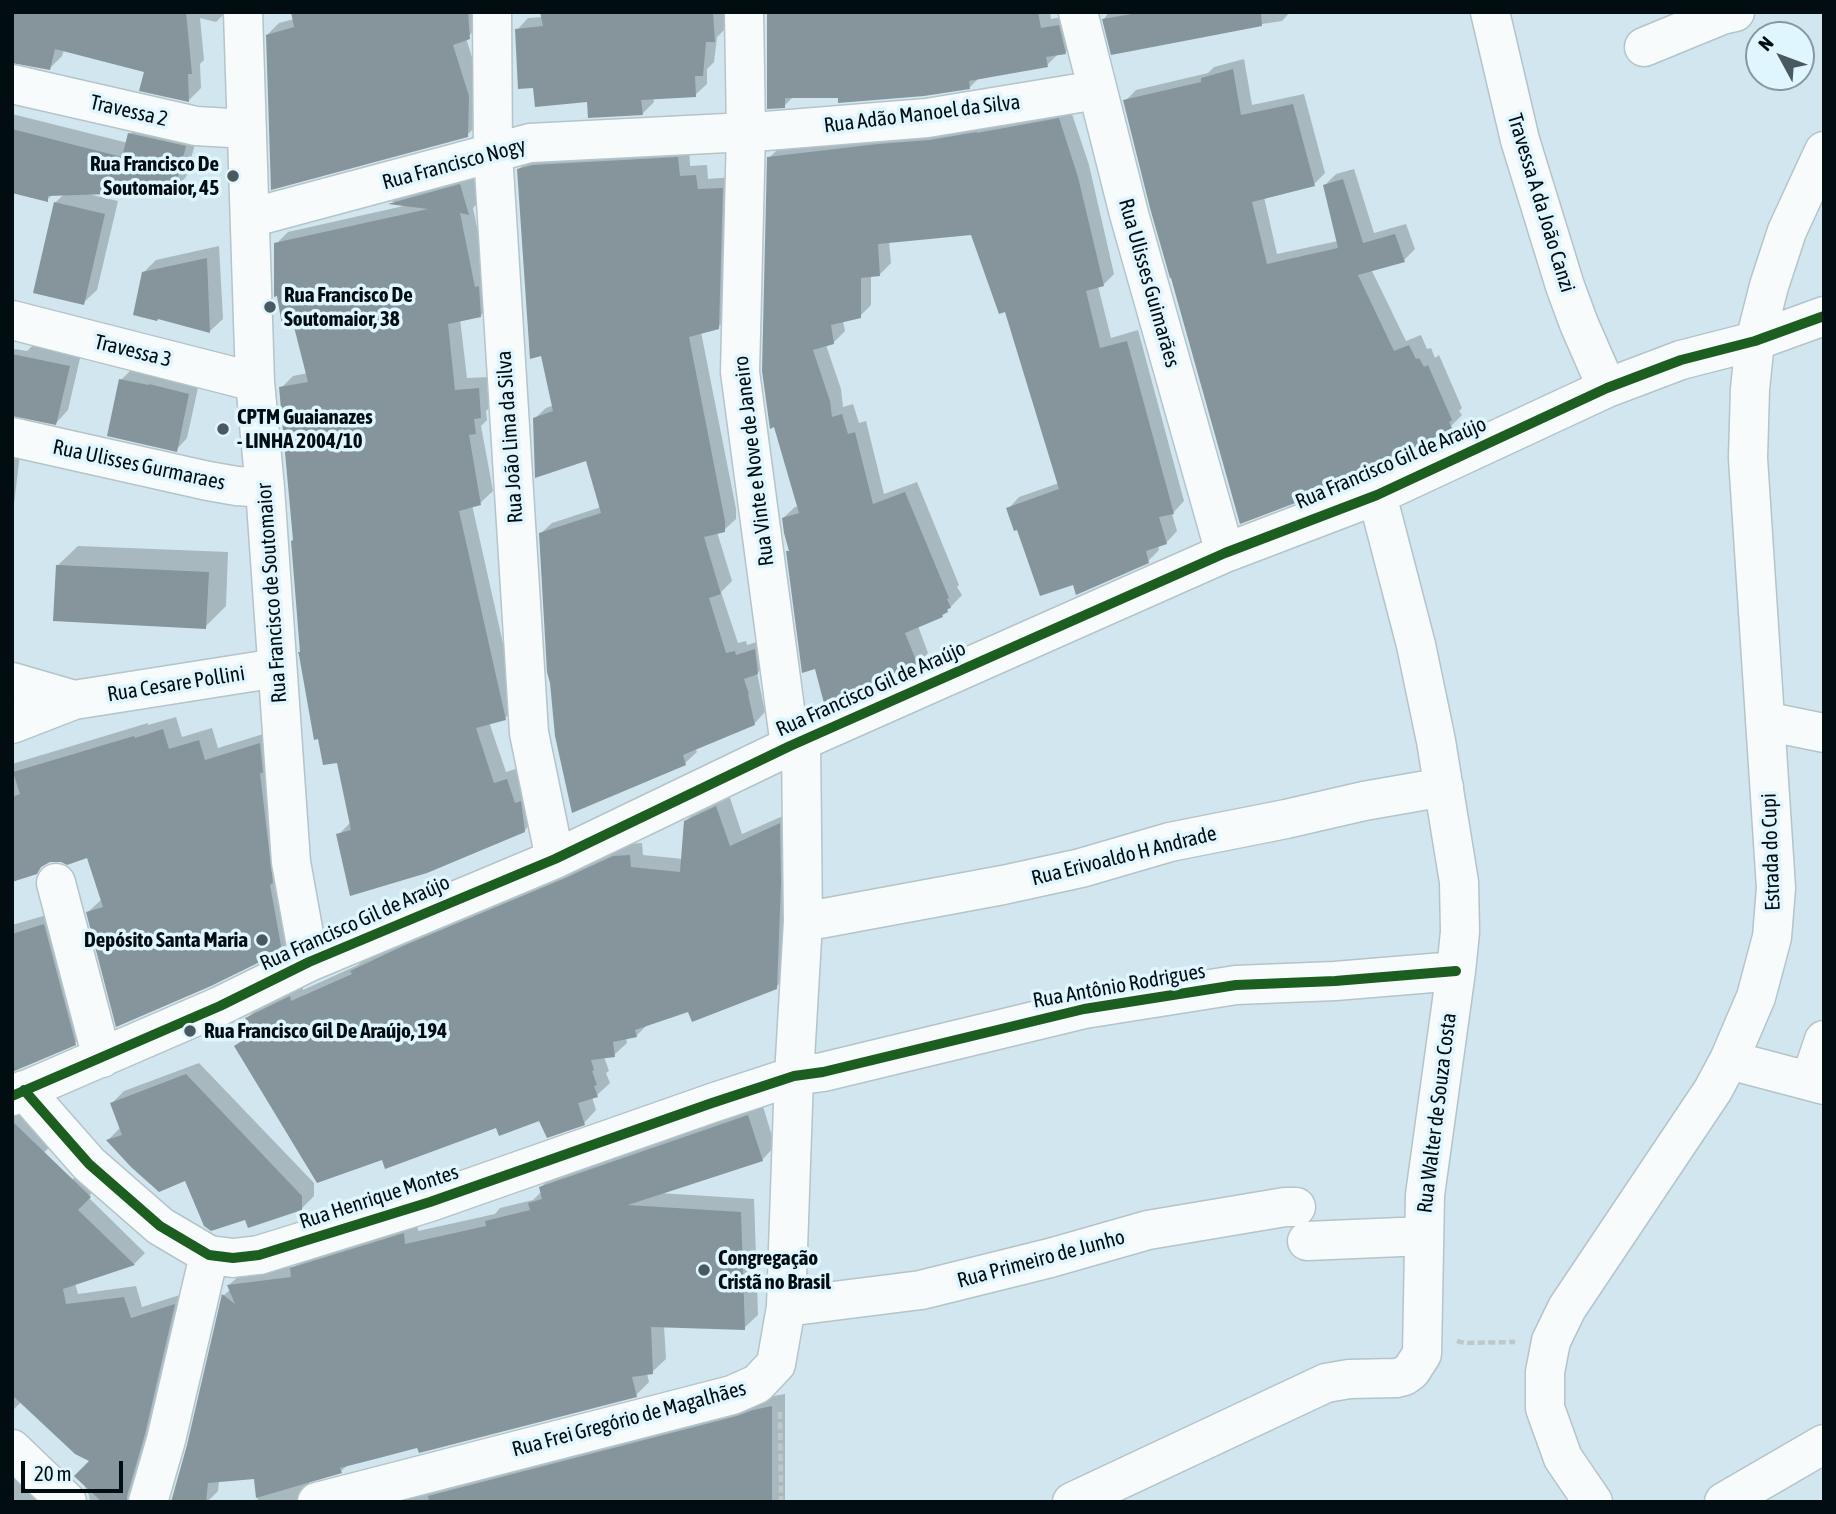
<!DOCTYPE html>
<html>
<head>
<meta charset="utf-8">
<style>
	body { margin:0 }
	#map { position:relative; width:1836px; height:1514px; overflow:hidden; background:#d1e6ee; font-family:"Asap Condensed",sans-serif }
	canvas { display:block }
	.frame { position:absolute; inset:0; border:14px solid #020d12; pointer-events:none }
	.north { position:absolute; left:1745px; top:21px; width:70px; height:70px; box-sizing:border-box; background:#dff6ff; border:2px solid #8799a0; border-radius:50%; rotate:311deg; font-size:19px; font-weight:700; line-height:28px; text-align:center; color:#020d12 }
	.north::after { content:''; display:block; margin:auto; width:24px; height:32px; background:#4a595f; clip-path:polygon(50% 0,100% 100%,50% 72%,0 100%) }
	.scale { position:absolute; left:21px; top:1461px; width:102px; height:32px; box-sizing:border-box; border:4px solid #020d12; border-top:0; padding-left:9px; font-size:21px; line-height:24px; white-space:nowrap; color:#020d12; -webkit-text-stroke:5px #dff6ff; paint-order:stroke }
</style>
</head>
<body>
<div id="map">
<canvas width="1836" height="1514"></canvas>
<div class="frame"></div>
<div class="north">N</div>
<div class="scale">20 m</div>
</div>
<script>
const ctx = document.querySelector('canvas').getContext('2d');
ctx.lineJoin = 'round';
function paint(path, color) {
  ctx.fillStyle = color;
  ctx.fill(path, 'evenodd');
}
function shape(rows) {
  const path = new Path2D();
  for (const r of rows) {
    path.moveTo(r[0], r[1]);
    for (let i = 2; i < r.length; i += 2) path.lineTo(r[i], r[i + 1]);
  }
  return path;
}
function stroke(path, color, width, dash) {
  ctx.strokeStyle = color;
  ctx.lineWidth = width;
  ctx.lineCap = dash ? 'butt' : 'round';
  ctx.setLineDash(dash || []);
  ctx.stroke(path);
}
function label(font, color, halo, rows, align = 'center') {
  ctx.font = font + ' "Asap Condensed",sans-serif';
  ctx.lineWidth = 7;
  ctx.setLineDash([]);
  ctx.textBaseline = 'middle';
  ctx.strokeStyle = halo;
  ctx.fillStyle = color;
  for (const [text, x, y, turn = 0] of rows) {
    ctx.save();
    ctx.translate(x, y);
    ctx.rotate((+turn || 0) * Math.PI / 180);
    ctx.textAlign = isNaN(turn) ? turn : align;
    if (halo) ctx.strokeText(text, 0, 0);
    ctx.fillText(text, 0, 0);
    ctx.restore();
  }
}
const shadow = shape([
	[12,12,226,12,216,22,200,18,204,60,200,64,201,88,189,100,146,70,64,50,62,56,50,68],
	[293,12,481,12,481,25,466,38,480,83,479,123,467,135,267,35,279,23,294,19],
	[542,12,725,12,726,28,717,37,714,62,707,69,707,84,695,95,653,97,654,102,642,114,534,86,517,30,528,18,543,17],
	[769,12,1050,12,1051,19,1068,16,1075,43,1065,53,1057,55,1047,65,979,78,970,87,840,96,793,97,784,106],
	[1109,12,1290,12,1282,21,1242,27,1104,19],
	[1244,59,1252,105,1304,94,1325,173,1314,184,1264,197,1277,254,1338,241,1325,185,1336,174,1354,169,1374,233,1406,224,1415,249,1404,260,1371,269,1406,341,1421,335,1427,349,1431,348,1435,358,1439,355,1462,408,1459,411,1462,415,1451,426,1347,476,1339,484,1125,101,1136,90,1208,73,1214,67],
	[1070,108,1089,165,1114,274,1103,285,1098,286,1111,338,1138,330,1184,501,1172,514,1177,531,1166,543,1158,545,1159,550,1148,561,1074,583,1018,528,1008,509,1019,497,1059,483,1006,310,972,233,889,241,891,263,879,275,871,275,871,305,860,316,843,321,845,331,833,343,826,345,841,389,843,407,853,404,859,423,866,421,884,494,917,482,959,585,957,587,962,595,942,616,918,626,928,653,917,664,791,549,783,518,795,507,799,506,769,158,780,147],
	[12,114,128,143,130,134,143,121,198,133,186,177,173,190,113,188,109,192,88,194,118,201,97,290,83,303,55,203,65,193,53,194,47,200,12,192],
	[689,147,690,166,707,165,708,179,733,177,730,316,718,327,701,332,736,509,736,519,724,530,717,532,732,581,721,592,738,643,746,641,747,645,766,639,769,661,757,673,765,712,754,724,695,748,697,752,685,763,540,534,552,523,601,507,587,458,534,419,546,408,554,405,518,170,530,158],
	[472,173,480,201,473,208,493,304,480,316,460,319,467,378,491,377,492,405,486,411,487,420,481,426,493,491,480,503,472,505,517,706,505,718,489,722,506,772,519,768,536,818,524,831,338,835,350,823,294,539,281,388,293,376,308,373,276,244,288,232,408,205,392,202,402,192],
	[219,246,223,319,210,331,158,318,143,273,156,260],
	[34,344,81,354,68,410,56,423,12,414,12,351,15,349,27,351],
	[132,369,199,383,187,438,176,450,121,380],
	[12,442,21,446,12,520],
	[78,546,228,552,226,606,205,627,57,566],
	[176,717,182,737,212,728,218,748,273,731,294,936,281,950,88,912,102,899,88,856,46,862,36,873,12,880,12,764,148,723,148,725],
	[729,795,742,834,792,812,789,974,776,987,689,1009,648,1024,636,1036,626,1038,627,1043,614,1055,604,1057,609,1071,606,1073,610,1083,597,1095,592,1097,596,1110,584,1123,540,1119,497,1125,383,1157,236,1046,255,1030,247,1018,260,1006,303,985,303,990,358,965,365,958,627,844,642,843,643,855,683,859,685,822,698,809],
	[57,912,88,1030,75,1043,12,1070,12,925],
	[199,1063,314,1183,314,1196,301,1209,246,1217,186,1178,108,1140,121,1127,112,1103,124,1091],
	[12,1100,58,1139,12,1183],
	[762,1103,775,1146,762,1160,659,1193,754,1199,758,1315,744,1328,664,1326,666,1359,652,1372,647,1373,649,1382,636,1395,419,1446,348,1465,341,1471,309,1482,309,1494,313,1502,258,1502,255,1477,219,1481,218,1491,207,1502,173,1502,189,1447,224,1295,231,1289,229,1285,243,1272,295,1266,305,1255,417,1221,418,1231,495,1214,500,1208,533,1200,542,1191,541,1187,555,1174],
	[84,1167,101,1184,88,1197,145,1253,134,1264,75,1283,78,1294,136,1286,142,1307,186,1293,142,1502,90,1502,89,1495,84,1485,75,1477,92,1460,22,1401,12,1411,12,1245],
	[785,1394,785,1502,390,1502,768,1397],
	[12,1456,59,1502,12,1502]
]);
const building = shape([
	[12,12,186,12,192,74,188,74,189,102,139,91,144,72,55,49,50,70,12,63],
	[291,12,468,12,470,39,453,45,469,96,468,137,271,190,266,35,294,27],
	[540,12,713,12,715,42,706,42,703,76,695,76,696,97,641,100,643,115,588,118,587,102,535,107,533,88,518,89,515,29,543,26],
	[767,12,1038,12,1041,28,1059,25,1066,54,1046,57,1048,67,969,81,970,89,924,96,838,103,838,98,785,98,785,108,767,109],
	[1144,12,1261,12,1262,26,1111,55,1102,19],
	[1233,69,1241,115,1293,104,1315,186,1252,202,1267,264,1338,248,1323,185,1343,179,1363,243,1395,234,1405,262,1358,275,1394,351,1409,345,1416,359,1419,358,1424,367,1428,365,1452,420,1449,422,1452,428,1405,453,1405,451,1339,482,1340,486,1240,524,1171,278,1170,278,1150,208,1123,100,1201,82,1201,78],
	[1059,118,1078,177,1104,286,1086,291,1100,348,1127,341,1174,514,1159,517,1167,544,1146,551,1149,563,1076,595,1073,585,1040,596,1017,530,1014,531,1006,508,1059,489,1005,312,999,314,971,235,878,244,880,276,861,278,861,318,831,325,834,344,813,350,830,401,832,417,842,414,848,434,855,432,873,504,905,492,949,598,947,599,951,608,947,609,948,612,942,615,943,617,905,633,918,665,825,707,815,669,802,673,786,551,789,551,784,533,782,518,799,513,774,427,770,429,762,371,767,157,878,144,930,140,977,132,977,133],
	[12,129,122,157,128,133,186,146,174,192,127,193,111,190,110,194,48,196,48,202,12,193],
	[678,157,680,176,696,175,698,189,723,188,719,329,689,337,725,521,725,532,704,537,721,594,709,598,726,653,735,651,736,655,755,649,758,674,744,679,749,694,748,694,755,725,683,755,686,765,572,813,555,736,550,683,547,672,539,533,601,513,586,461,535,478,533,418,553,411,541,356,530,359,517,169,533,165],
	[460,184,469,215,460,213,475,287,479,286,481,317,448,324,455,390,479,388,481,418,474,419,476,434,469,435,481,505,459,511,506,720,476,728,494,783,507,779,515,803,521,801,525,832,427,873,350,896,336,834,351,830,337,763,323,765,318,739,314,740,299,655,298,652,300,652,291,541,293,540,279,387,308,382,293,323,282,325,277,296,274,297,274,243,428,209,388,204],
	[54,202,105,214,84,305,33,293],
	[207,258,210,333,158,319,157,321,133,315,142,272],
	[12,354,70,366,56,425,12,416],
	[119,379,149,385,149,384,189,394,177,452,107,436],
	[56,565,209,572,206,629,53,621],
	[163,729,169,749,199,740,205,760,260,743,263,773,260,773,273,883,270,885,282,951,211,986,116,1027,86,912,103,907,87,858,67,865,61,862,50,862,41,867,37,874,12,882,12,797,20,794,13,772,134,736,135,738],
	[716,806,730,846,780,823,781,882,777,989,692,1022,688,1012,635,1030,637,1037,613,1042,615,1057,591,1060,594,1070,592,1071,597,1085,594,1086,598,1097,578,1103,585,1125,547,1138,539,1121,499,1136,496,1128,385,1169,382,1160,317,1183,234,1046,254,1033,245,1018,290,996,291,1001,352,974,350,971,403,946,563,879,613,856,630,855,631,867,680,872,684,821],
	[44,924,76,1045,12,1072,12,934],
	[186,1074,302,1196,302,1210,248,1228,245,1220,211,1231,204,1226,185,1181,159,1192,131,1167,106,1140,122,1135,110,1103],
	[748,1115,763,1161,628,1205,741,1212,745,1330,651,1327,653,1374,632,1377,637,1397,419,1453,417,1448,379,1458,340,1468,342,1473,256,1498,254,1479,208,1483,206,1502,171,1502,187,1445,222,1294,235,1304,227,1285,291,1277,290,1268,404,1233,405,1244,486,1226,485,1221,530,1210,528,1203,542,1199,539,1187],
	[12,1121,91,1197,78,1210,135,1265,63,1289,66,1304,124,1297,131,1318,175,1304,145,1434,127,1496,127,1502,102,1502,74,1476,89,1461,75,1454,12,1395],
	[772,1406,772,1502,429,1502,428,1496,737,1416,753,1410]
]);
const path = shape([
	[1457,1341,1464,1343,1515,1342],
	[780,1412,781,1502]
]);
const minor = shape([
	[243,12,255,382,265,488,291,862,309,962],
	[492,12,493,153,529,733,555,859],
	[744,12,746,132,740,372,790,746],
	[1078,12,1129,214,1225,553],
	[1490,12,1520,140,1565,286,1579,324,1607,388],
	[1644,47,1722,15,1735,12],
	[12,84,196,126,247,129],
	[250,218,530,143,766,131,927,118,1097,90],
	[12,320,255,382],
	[12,437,208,481,237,486,265,488],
	[12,682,74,700],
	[1765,721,1824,733],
	[12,724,74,700,277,668],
	[56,883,102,1058],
	[803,922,1003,885,1081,868,1170,842,1286,819,1364,801,1444,787],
	[1729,1060,1824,1085],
	[1810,1081,1824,1040],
	[24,1090,89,1164,160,1226,209,1255,233,1258,259,1255,430,1202,712,1103,794,1076,823,1072,1084,1009,1236,985,1335,981,1456,971],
	[12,1096,220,1006,309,962,555,859,790,746,1225,553,1377,495,1607,388,1681,360,1755,341,1824,316],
	[1307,1241,1424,1236],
	[786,1307,921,1290,1050,1258,1148,1230,1285,1207,1296,1207],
	[12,1449,67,1502],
	[148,1502,166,1440,209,1255],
	[317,1502,732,1395,757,1384,776,1364,786,1307,794,1076,803,922,801,742],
	[1072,1502,1326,1383,1349,1379,1396,1378,1404,1376,1411,1371,1422,1354,1425,1195,1456,971,1460,932,1459,882,1436,741,1416,645,1377,495],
	[1593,1502,1563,1458,1545,1408,1545,1372,1551,1341,1567,1308,1713,1090,1729,1060,1756,997,1772,937,1776,888,1748,458,1750,389,1755,341,1769,286,1787,231,1824,151],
	[1724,1502,1824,1444]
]);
const cycleway = shape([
	[24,1090,89,1164,160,1226,209,1255,233,1258,259,1255,430,1202,712,1103,794,1076,823,1072,1084,1009,1236,985,1335,981,1456,971],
	[12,1096,220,1006,309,962,555,859,790,746,1225,553,1377,495,1607,388,1681,360,1755,341,1824,316]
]);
const markers = [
	[233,176,7,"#4a595f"],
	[270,307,7,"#4a595f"],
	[223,429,7,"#4a595f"],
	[262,940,7,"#4a595f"],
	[190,1031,7,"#4a595f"],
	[704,1270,7,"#4a595f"]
];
const streetNames = [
	["Travessa 2",129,111,13],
	["Rua Adão Manoel da Silva",922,114,-7],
	["Rua Francisco Nogy",454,164,-15],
	["Travessa A da João Canzi",1541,203,73],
	["Rua Ulisses Guimarães",1149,283,74],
	["Travessa 3",133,351,14],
	["Rua João Lima da Silva",510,437,-94],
	["Rua Vinte e Nove de Janeiro",754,461,-97],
	["Rua Francisco Gil de Araújo",1391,463,-23],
	["Rua Ulisses Gurmaraes",139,465,12],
	["Rua Francisco de Soutomaior",272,593,-94],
	["Rua Cesare Pollini",176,684,-9],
	["Rua Francisco Gil de Araújo",871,689,-24],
	["Estrada do Cupi",1771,852,-92],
	["Rua Erivoaldo H Andrade",1124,856,-14],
	["Rua Francisco Gil de Araújo",355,923,-24],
	["Rua Antônio Rodrigues",1119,986,-10],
	["Rua Walter de Souza Costa",1437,1113,-83],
	["Rua Henrique Montes",379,1197,-18],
	["Rua Primeiro de Junho",1041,1259,-15],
	["Rua Frei Gregório de Magalhães",629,1419,-15]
];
const poiNames = [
	["Rua Francisco De",219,164,"right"],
	["Soutomaior, 45",219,188,"right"],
	["Rua Francisco De",284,295],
	["Soutomaior, 38",284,319],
	["CPTM Guaianazes",237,417],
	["- LINHA 2004/10",237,441],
	["Depósito Santa Maria",248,940,"right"],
	["Rua Francisco Gil De Araújo, 194",204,1031],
	["Congregação",718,1258],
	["Cristã no Brasil",718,1282]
];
paint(shadow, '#0003');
paint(building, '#85959b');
stroke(minor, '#b4c4c9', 41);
stroke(path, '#c0c7c9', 4.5, [7, 3.5]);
stroke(minor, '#f8fbfc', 38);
stroke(cycleway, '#1b5e20', 10);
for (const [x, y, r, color] of markers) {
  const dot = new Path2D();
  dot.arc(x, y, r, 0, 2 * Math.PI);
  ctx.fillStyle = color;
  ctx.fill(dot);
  stroke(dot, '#dff6ff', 2.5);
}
label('21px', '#020d12', '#dff6ff', streetNames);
label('bold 21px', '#020d12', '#dff6ff', poiNames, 'left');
</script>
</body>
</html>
